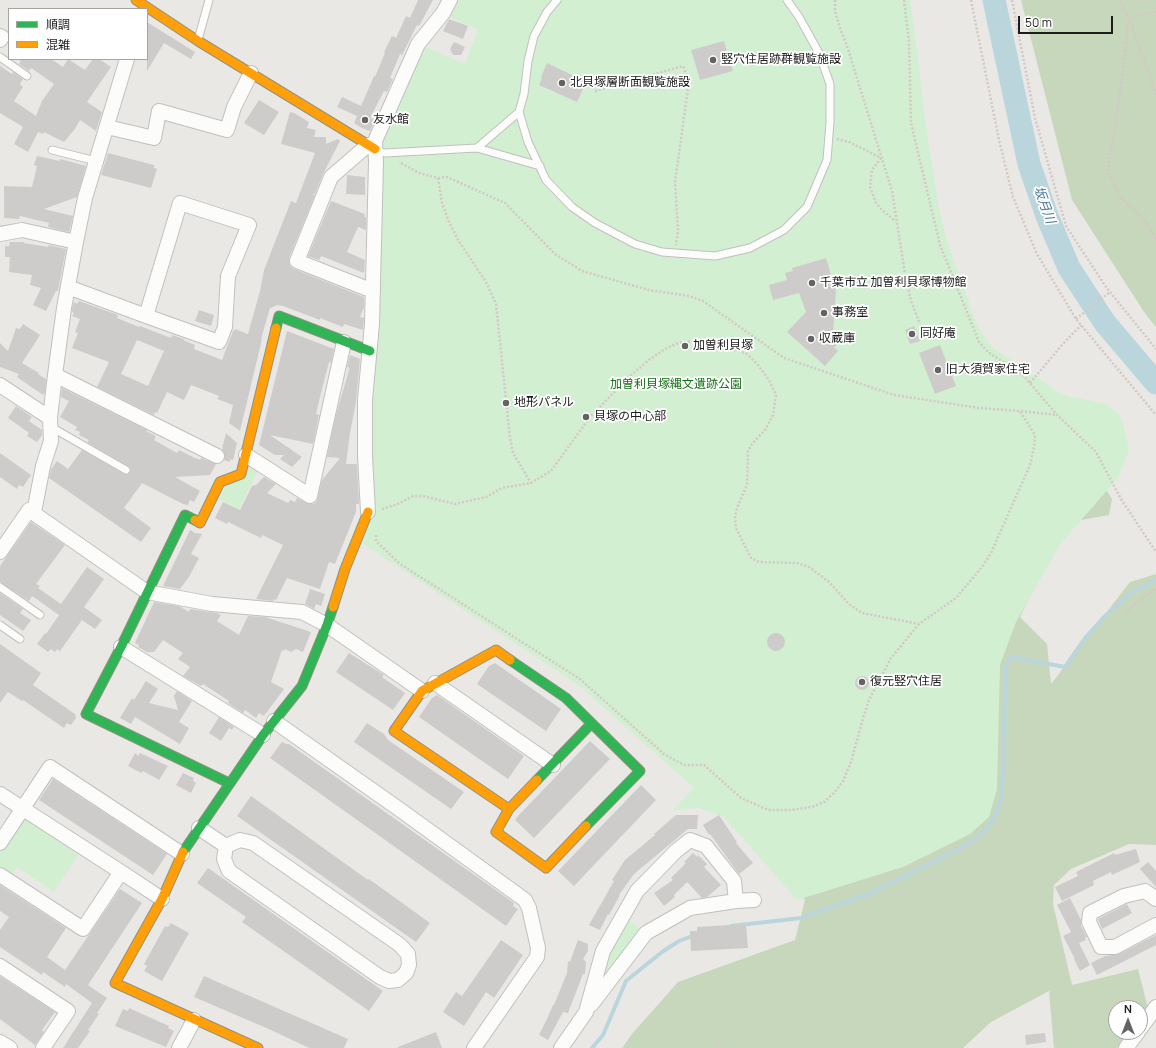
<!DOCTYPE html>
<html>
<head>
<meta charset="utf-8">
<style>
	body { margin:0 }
	#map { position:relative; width:1156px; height:1048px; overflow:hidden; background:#eae8e5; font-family:Manrope,"Noto Sans JP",sans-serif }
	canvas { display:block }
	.legend { position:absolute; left:8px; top:8px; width:140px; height:52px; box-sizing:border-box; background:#fff; border:1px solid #a4a4a4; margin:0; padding:5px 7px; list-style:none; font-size:12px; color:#1c1c1c }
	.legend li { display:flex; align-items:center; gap:8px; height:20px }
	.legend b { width:20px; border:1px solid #a4a4a4 }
	.north { position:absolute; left:1108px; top:1000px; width:40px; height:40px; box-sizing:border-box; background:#fff; border:1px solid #a4a4a4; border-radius:50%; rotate:0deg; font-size:11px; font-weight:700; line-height:16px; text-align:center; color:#1c1c1c }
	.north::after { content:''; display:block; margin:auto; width:14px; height:18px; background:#646362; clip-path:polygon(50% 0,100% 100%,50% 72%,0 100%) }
	.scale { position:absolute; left:1018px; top:16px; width:95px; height:18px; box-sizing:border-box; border:2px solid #1c1c1c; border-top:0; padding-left:5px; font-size:12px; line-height:14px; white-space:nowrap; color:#1c1c1c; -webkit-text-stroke:3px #fff; paint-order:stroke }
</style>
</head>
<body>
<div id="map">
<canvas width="1156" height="1048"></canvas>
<ul class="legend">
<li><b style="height:5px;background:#30b455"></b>順調</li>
<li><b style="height:5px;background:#ff9f0a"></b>混雑</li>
</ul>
<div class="north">N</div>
<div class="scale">50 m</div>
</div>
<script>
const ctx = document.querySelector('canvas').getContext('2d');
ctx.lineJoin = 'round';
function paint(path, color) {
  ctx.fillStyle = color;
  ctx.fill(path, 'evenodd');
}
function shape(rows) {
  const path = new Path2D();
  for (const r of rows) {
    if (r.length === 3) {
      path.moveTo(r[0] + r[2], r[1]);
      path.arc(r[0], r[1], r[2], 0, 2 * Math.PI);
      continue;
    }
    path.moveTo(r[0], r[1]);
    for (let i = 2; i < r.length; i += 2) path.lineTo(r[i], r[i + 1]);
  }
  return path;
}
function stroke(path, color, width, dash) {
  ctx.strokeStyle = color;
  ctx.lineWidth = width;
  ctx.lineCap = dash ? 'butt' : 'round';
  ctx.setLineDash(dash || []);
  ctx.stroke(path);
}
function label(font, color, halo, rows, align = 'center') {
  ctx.font = font + ' Manrope,"Noto Sans JP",sans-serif';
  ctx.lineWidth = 3.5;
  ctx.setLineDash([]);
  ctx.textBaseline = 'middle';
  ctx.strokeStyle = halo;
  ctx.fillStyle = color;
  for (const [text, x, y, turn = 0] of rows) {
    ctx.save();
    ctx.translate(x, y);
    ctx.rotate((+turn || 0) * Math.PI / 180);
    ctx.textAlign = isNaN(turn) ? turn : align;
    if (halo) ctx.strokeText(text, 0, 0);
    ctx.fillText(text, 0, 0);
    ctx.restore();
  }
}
const forest = shape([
	[1021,0,1156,0,1156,327,1146,315,1072,200],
	[1092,468,1112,499,1109,515,1070,522,1056,544,1020,617,1047,644,1051,684,1130,582,1156,574,1156,845,1129,844,1071,869,1054,885,1053,904,1072,985,1138,969,1148,1008,1140,1018,1140,1008,1116,1008,1116,1032,1130,1032,1117,1048,1054,1048,1049,991,991,1022,963,1048,622,1048,632,1034,678,982,795,940,805,900,744,839]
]);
const park = shape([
	[456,0,910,0,916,41,925,120,938,204,947,241,977,325,992,347,1063,395,1107,404,1118,413,1122,420,1129,450,1118,478,1061,543,1016,622,1000,665,997,789,989,817,970,834,903,867,797,900,724,817,699,808,673,810,694,788,577,684,363,544,368,458,379,144,422,45,465,64,478,29,446,16],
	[254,467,259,469,239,509,219,499,228,483,249,469],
	[25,816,80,852,54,892,17,867,11,876,0,869,0,853],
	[628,920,641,929,605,983,599,980,609,950]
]);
const stream = shape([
	[731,926,801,918,871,893,961,848,980,836,993,820,1001,800,1003,774,1006,665,1011,657,1065,667,1086,637,1104,617,1131,593,1156,580],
	[592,1048,603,1035,626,981,662,952,679,941,695,935]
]);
const river = shape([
	[994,0,1029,164,1047,216,1069,268,1105,323,1156,383]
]);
const building = shape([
	[418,0,433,0,419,26,417,25,402,55,400,54,390,78,393,79,387,92,384,91,370,118,375,120,370,131,362,128,354,123,357,116,337,107,342,97,361,106,374,76,375,77,385,53,384,52,392,36,396,38,406,16,410,18],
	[449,19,468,26,463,39,443,31],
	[147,22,195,52,191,59,164,43,147,71],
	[724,41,733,71,700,80,691,50],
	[454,42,465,47,461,55,453,55,450,49],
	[17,59,51,59,63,67,68,59,85,70,93,59,99,59,111,67,87,102,102,112,96,131,80,120,74,130,64,142,44,132,43,134,38,132,28,152,14,144,23,127,0,113,0,66,12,74,13,72,23,79,20,84,23,87,14,101,36,116,42,101,54,84,31,68,29,71,19,64,21,61],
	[547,63,585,81,583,86,584,87,577,102,539,85,542,78,541,77],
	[259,100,279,112,264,135,244,123],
	[290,112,294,113,309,122,307,128,316,130,314,137,326,137,326,144,338,139,340,141,323,174,315,194,312,194,315,195,289,258,289,263,291,267,294,269,364,297,364,307,360,317,364,318,363,330,344,324,343,327,320,318,320,320,283,306,277,305,271,308,270,308,261,339,262,339,240,431,229,423,233,405,217,399,219,396,191,385,184,400,167,392,157,413,155,412,154,415,97,387,109,362,72,348,78,333,75,332,80,319,72,316,74,313,72,312,72,309,74,302,77,304,79,301,118,315,117,318,139,327,140,326,171,338,172,335,184,339,183,340,195,345,194,349,222,360,233,331,234,331,235,329,248,334,260,291,264,270,291,201,296,203,315,153,281,144],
	[137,340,164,351,148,386,121,374],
	[108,153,154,165,154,168,157,169,151,188,101,175],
	[37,156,60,161,60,159,86,166,77,197,44,209,73,216,69,232,48,227,49,223,20,216,19,219,4,218,4,186,32,187,37,166,34,165],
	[347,175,365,177,365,195,346,194],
	[331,201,365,214,364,217,366,217,366,230,358,227,347,252,365,260,364,273,321,256,319,260,308,256],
	[10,242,24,242,24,243,48,247,49,245,66,249,58,291,56,291,46,311,33,305,41,288,30,285,32,275,9,272,10,257,5,257,5,246,9,246],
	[826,258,836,292,833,333,841,334,840,343,834,347,838,351,825,366,787,332,806,312,799,293,773,300,769,285,787,280,785,273,793,271,792,268],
	[199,310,214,315,211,326,195,321],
	[23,324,40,335,22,363,39,373,38,374,46,379,45,392,43,395,17,377,19,374,0,367,0,343,8,351,16,328,20,329],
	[914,326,920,341,910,344,905,330],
	[287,331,334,349,331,363,329,362,321,393,316,414,319,415,313,444,270,435,302,457,292,467,280,459,284,455,275,455,259,445],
	[940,345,956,386,935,394,919,353],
	[350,355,360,359,356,402,350,433,346,464,356,464,357,465,359,504,356,504,356,512,335,564,329,562,320,589,287,578,276,600,274,599,273,601,256,599,283,545,262,535,261,538,228,522,227,524,215,518,223,502,240,510,252,486,256,485,264,477,276,484,267,493,288,503,290,500,295,502,297,498,309,504,314,504,317,501,322,480,340,458,327,457,336,415,349,370,349,367,347,367],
	[62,388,147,430,146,431,156,436,154,440,177,453,179,450,197,459,197,458,200,460,201,458,216,464,210,475,175,477,200,491,194,502,190,500,188,505,183,504,142,483,124,508,151,528,141,542,49,478,51,469,57,461,68,469,82,450,124,474,128,474,131,470,128,466,87,442,89,440,79,435,80,432,75,430,77,427,60,417,69,401,61,397],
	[16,406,32,417,29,421,42,430,42,435,37,442,27,436,29,433,8,418],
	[226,433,237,443,233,460,230,459,230,462,224,460,225,455,222,449],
	[0,453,31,475,23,487,19,485,17,489,0,477],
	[31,522,65,545,36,584,40,586,38,588,61,604,87,567,104,579,84,607,102,620,95,629,82,620,60,651,57,649,55,652,51,649,48,652,37,644,45,633,46,634,59,615,32,596,29,601,0,582,0,566],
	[190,530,195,533,202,534,191,554,199,558,189,577,180,589,163,586],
	[310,589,325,594,321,606,316,604,314,609,305,604],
	[0,593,23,609,20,613,31,620,23,631,0,615],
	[154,602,179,606,189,612,190,609,217,613,221,615,217,621,239,635,248,616,265,617,311,632,303,652,296,649,291,652,285,649,284,651,282,650,271,682,284,689,264,716,259,713,256,718,245,710,243,713,228,703,229,701,203,684,201,686,183,676,190,667,178,659,183,653,163,640,154,652,147,652,138,647,139,645,135,643],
	[776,642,9],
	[0,644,41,673,33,685,75,714,76,718,71,725,67,723,64,728,23,700,22,701,8,692,0,703],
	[349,653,384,675,382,677,405,693,393,710,336,672],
	[495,663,561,709,546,731,477,684,489,666],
	[862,683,7],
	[146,681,158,689,149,703,178,710,174,696,177,691,192,701,179,722,189,728,180,744,135,717,131,724,120,718,132,698,134,700],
	[437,695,524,756,508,779,419,717,432,698],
	[219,717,234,727,232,730,229,728,221,741,209,733],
	[367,723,384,734,388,740,464,792,451,809,354,742],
	[590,741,610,759,534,838,515,820,518,816],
	[282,742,286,744,289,744,514,903,513,906,518,909,506,926,270,758],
	[135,753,138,756,140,753,168,766,159,780,143,771,141,773,128,766],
	[183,773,194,778,193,781,196,783,191,793,176,785],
	[53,779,167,854,153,875,39,800],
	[641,785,656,800,574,886,558,871],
	[251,796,368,880,369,879,430,923,416,942,237,816],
	[676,815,698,815,697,829,688,829,634,874,619,895,620,895,609,915,608,914,600,930,589,925,614,881,612,880,625,860,655,835,654,834],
	[719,815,737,842,736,843,753,863,739,874,710,834,709,835,703,825],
	[1136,849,1140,862,1112,875,1111,872,1093,881,1094,885,1062,901,1055,887,1078,876,1076,872,1114,853,1115,855],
	[693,853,697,857,698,855,707,864,704,867,721,885,707,897,702,898,687,882,674,895,675,897,664,906,654,893,673,880,671,878,686,863,684,862],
	[1148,862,1156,871,1156,887,1140,869],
	[208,868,383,991,369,1011,242,922,246,917,197,883],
	[0,885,66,928,47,957,65,970,120,889,142,903,88,985,107,998,97,1013,99,1014,88,1030,90,1031,78,1048,63,1048,92,1003,66,984,65,987,43,972,42,975,0,947,0,930,9,917,0,911],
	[1070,898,1081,920,1081,926,1087,937,1085,938,1086,940,1079,943,1090,965,1080,971,1074,959,1075,959,1063,936,1071,932,1057,905],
	[1127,904,1132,913,1102,929,1098,919],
	[171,923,189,933,162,981,144,971,147,966,144,964,165,926,168,927],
	[746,924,748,948,691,951,690,931,697,931,697,927],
	[1156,935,1156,945,1097,975,1091,963,1105,956,1119,954],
	[501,940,523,955,494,998,486,992,464,1026,443,1012,456,992,462,996],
	[578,940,588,944,588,951,583,959,586,962,585,974,583,974,568,1013,563,1012,548,1040,539,1035,546,1021,553,1005,554,1005,567,973,568,961,570,962],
	[0,976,55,1012,42,1030,44,1032,35,1045,0,1019],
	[204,976,348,1039,344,1048,309,1048,271,1030,194,997],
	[129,1008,169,1026,168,1028,174,1031,166,1047,115,1026,123,1009,128,1011],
	[436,1032,442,1048,398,1048,398,1047],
	[1045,1033,1046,1042,1026,1045,1025,1035]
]);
const path = shape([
	[835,0,835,11,840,28,847,46,892,191,905,274,911,301,920,324],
	[904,0,909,42,911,123,940,245,979,342,988,352,1024,376,1057,415,1096,452,1121,499,1156,552],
	[971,0,999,140,1013,197,1037,254,1076,319,1156,415],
	[1012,0,1035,118,1066,226,1106,287,1156,349],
	[1119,0,1129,18,1156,95],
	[1156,12,1129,18,1121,88,1108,171,1120,197,1147,223,1156,240],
	[595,91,683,66,689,81,675,182,678,231,676,245],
	[837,139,849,142,881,158,872,170,870,187,876,203,883,211,895,221],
	[438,178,442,203,449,222,458,240,486,282,496,304,510,438,513,453,531,483],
	[1076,319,1110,292],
	[1030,383,1062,345,1081,325],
	[1021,411,1057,415],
	[382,509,398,504,413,496,423,496,455,504,486,497,502,488,531,483,551,471,590,417,630,376,649,360,665,349,678,343,692,341,711,342,730,347,747,354,758,365,769,380,776,395,773,415,765,430,752,444,748,451,747,485,737,508,735,518,736,528,751,558,759,562,797,563,809,567,829,582,849,604,862,613,919,624,956,598,982,567,991,553,1030,465,1034,447,1035,435,1020,411,979,408,894,395,784,358,703,301,689,296,649,290,582,271,555,254,505,203,447,177,438,178,419,173,399,162],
	[376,535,376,541,400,564,580,679,664,754,684,765,704,765,741,798,768,810,791,810,812,807,824,802,835,792,843,781,851,762,864,715,869,700,891,658,919,624],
	[1125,612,1148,594,1156,589],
	[716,1044,719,1048]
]);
const lane = shape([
	[557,0,547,12,534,36,528,61,524,94,519,112,528,142,546,180,572,207,595,223,635,244,662,252,715,256,750,248,784,230,807,207,827,160,830,122,830,84,819,53,799,17,787,0],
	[198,40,209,0],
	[0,57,27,76],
	[477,148,540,166],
	[52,150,96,161],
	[375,150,385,153,477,148,519,112],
	[51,427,126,470],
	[0,587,40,615],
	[0,625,20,639]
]);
const street = shape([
	[0,36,2,37,0,40],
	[107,127,154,138,159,111,227,130,234,107,251,73],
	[368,145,331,177,297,261,373,291],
	[0,234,22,230,76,242],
	[68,287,146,316,219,342,225,327,228,276,249,225,180,203,146,316],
	[55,375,217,456],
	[0,385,50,418],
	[246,455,310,496,344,342],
	[34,512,43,466,51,441,50,418,55,375,64,308,76,242,85,198,127,59],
	[368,512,365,456,365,400,372,324,376,162,375,141,418,44,443,13,450,0],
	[0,552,29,510,147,592,212,604,302,612,327,625,422,691],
	[121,647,263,735],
	[435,683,553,765],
	[274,721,399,809,525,900,529,908,538,948,537,957,474,1048],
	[0,794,121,872,162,899],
	[199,828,226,846],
	[240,840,253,843,400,945,408,954,409,965,406,973,398,980,389,981,380,977,229,871,224,859,226,846,240,840],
	[0,843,50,767,182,854],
	[0,875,83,929,121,872],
	[1156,899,1145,891,1124,896,1090,913,1089,922,1101,947,1115,947,1156,925],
	[0,966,68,1011,43,1048],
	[591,1005,646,933,690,908,736,901],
	[1140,1029,1156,1007],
	[0,1042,10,1048],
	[179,1048,194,1020],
	[561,1048,586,1012,603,951,637,891,676,851,690,840,706,846,734,881,736,901,754,900],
	[1126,1048,1138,1032]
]);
const fast = shape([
	[276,328,279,316,370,351],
	[195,520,185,515,121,647,86,714,229,783],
	[510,660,566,698,640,771,586,826],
	[537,780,591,724],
	[183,852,263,735,302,686,327,625,333,607]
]);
const slow = shape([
	[136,0,198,41,375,149],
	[195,520,200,523,220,482,241,474,276,328],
	[333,607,345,569,368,512],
	[537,780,509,809,496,832,546,868,586,826],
	[509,809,394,731,422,691,496,650,510,660],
	[183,852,162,899,115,983,258,1048]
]);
const markers = [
	[713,60,4,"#646362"],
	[562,83,4,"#646362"],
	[365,120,4,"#646362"],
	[812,283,4,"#646362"],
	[824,313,4,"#646362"],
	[912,334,4,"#646362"],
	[811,339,4,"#646362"],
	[685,346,4,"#646362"],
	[938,370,4,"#646362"],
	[506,403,4,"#646362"],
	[586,417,4,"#646362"],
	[862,682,4,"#646362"]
];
const poiNames = [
	["竪穴住居跡群観覧施設",721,60],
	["北貝塚層断面観覧施設",570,83],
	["友水館",373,120],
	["千葉市立 加曽利貝塚博物館",820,283],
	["事務室",832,313],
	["同好庵",920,334],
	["収蔵庫",819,339],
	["加曽利貝塚",693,346],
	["旧大須賀家住宅",946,370],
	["地形パネル",514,403],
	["貝塚の中心部",594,417],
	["復元竪穴住居",870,682]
];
const parkNames = [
	["加曽利貝塚縄文遺跡公園",676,385]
];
const waterNames = [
	["坂月川",1044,205,70]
];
paint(forest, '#c7d7bc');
paint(park, '#d3efd2');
stroke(stream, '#bad6dc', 4);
stroke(river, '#bad6dc', 23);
paint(building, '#ceccca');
stroke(lane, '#c1c0bf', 9);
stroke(street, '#c1c0bf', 16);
stroke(fast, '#92927f', 11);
stroke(slow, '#92927f', 11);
stroke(path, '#d4c7c6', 2.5, [2, 2]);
stroke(lane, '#fcfcfb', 7);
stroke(street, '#fcfcfb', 14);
stroke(fast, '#30b455', 9);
stroke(slow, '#ff9f0a', 9);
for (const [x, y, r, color] of markers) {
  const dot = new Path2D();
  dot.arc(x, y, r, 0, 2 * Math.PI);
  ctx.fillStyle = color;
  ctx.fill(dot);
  stroke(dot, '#fff', 1.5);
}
label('12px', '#1c1c1c', '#fff', poiNames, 'left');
label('12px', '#137215', '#fff', parkNames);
label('italic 13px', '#4d7a9d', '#fff', waterNames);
</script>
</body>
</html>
